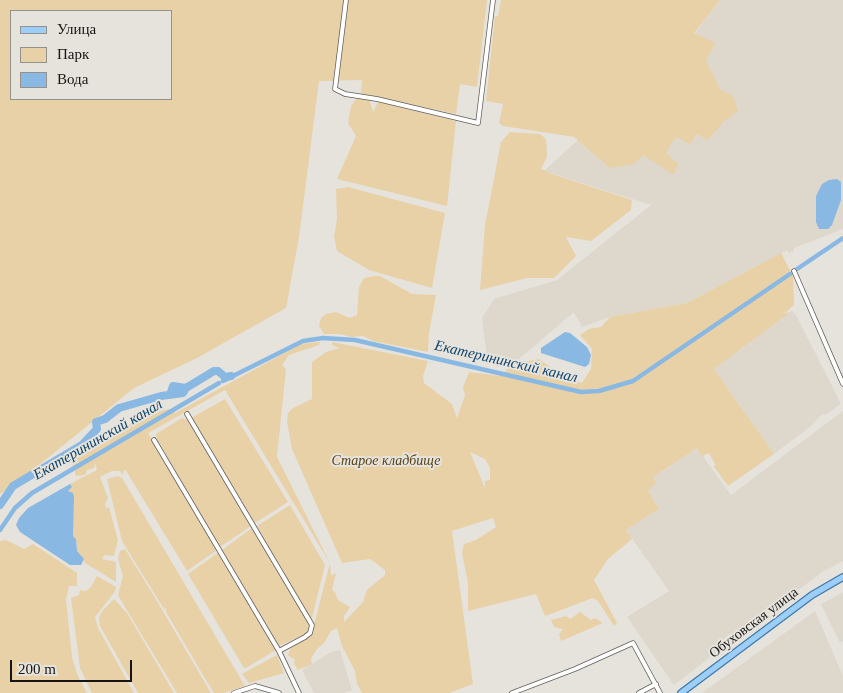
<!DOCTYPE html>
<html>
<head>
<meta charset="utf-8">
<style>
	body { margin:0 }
	#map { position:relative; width:843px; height:693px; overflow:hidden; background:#e6e3dd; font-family:"Times New Roman",serif }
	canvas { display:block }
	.legend { position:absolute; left:10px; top:10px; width:162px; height:90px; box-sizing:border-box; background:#e6e3dd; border:1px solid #93918c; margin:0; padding:6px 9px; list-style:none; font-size:15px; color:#161513 }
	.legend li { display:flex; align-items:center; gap:10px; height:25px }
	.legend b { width:25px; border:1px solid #93918c }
	.scale { position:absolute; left:10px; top:660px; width:122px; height:22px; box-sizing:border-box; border:2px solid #161513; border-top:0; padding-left:6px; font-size:15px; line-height:18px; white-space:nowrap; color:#161513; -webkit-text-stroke:4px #e6e3dd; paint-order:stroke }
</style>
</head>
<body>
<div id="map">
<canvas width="843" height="693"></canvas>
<ul class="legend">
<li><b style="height:6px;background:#9bcffa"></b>Улица</li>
<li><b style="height:14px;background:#e8d1a7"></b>Парк</li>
<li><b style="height:14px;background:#89b8e3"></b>Вода</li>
</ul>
<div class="scale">200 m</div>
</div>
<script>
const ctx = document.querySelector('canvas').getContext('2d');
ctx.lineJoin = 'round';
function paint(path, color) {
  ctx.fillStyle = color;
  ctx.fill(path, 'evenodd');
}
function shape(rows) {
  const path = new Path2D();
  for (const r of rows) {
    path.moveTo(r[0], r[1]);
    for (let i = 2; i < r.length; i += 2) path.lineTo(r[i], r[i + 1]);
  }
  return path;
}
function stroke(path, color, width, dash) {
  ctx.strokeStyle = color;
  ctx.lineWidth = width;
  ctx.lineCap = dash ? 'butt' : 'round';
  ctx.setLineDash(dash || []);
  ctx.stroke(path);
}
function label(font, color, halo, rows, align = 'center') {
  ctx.font = font + ' "Times New Roman",serif';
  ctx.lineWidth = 4;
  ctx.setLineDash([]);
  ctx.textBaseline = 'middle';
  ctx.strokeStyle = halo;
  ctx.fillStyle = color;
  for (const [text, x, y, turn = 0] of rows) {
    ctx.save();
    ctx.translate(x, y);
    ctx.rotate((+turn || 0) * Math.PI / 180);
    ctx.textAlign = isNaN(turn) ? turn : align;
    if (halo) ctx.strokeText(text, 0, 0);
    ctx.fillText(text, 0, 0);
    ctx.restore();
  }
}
const built = shape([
	[720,0,843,0,843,229,794,248,794,251,789,253,787,250,687,303,610,317,582,327,574,312,513,364,497,367,487,359,482,318,494,299,557,280,651,205,544,171,694,34],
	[792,311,796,315,841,404,825,415,822,414,811,426,774,454,714,369],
	[843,411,843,561,822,572,735,638,731,633,717,644,721,649,674,685,627,617,669,591,626,530,659,509,648,490,653,477,697,448,731,495],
	[843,592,843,641,840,643,821,604],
	[815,611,843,676,843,693,702,693],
	[340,650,352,690,344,693,314,693,302,670,331,652]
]);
const green = shape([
	[0,0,487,0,477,87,460,84,456,114,368,95,373,112,378,102,456,121,447,206,337,179,356,136,348,123,351,106,361,93,362,80,319,81,299,237,286,308,197,358,134,388,23,478,0,494],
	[11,11,171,11,171,99,11,99],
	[501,0,720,0,694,33,715,43,706,61,720,89,733,96,738,111,725,120,708,140,697,134,690,144,675,137,666,153,678,164,674,175,643,155,634,164,610,168,574,137,503,126,499,123,503,104,486,101,495,16,498,16],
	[510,132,540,134,546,139,547,157,541,169,552,174,632,200,631,210,591,241,566,237,576,256,554,278,527,278,480,290,485,225,501,142],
	[348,187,445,213,432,288,369,270,337,251,334,237,337,219,336,189],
	[781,253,793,276,794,305,784,314,792,311,714,369,774,454,728,486,714,467,715,464,709,453,702,456,697,448,653,477,656,483,648,490,659,509,626,530,632,539,608,559,594,580,617,623,614,626,598,601,593,598,545,616,536,594,468,611,468,583,462,553,464,544,476,540,496,527,493,518,452,531,473,684,449,693,362,693,357,684,355,671,342,646,337,628,331,631,324,643,317,649,311,658,312,664,298,670,294,664,295,659,288,656,290,649,311,634,313,629,330,563,225,390,148,433,217,550,187,571,125,469,122,475,120,471,112,471,100,477,108,498,105,504,106,508,109,507,118,540,114,556,104,555,102,559,116,562,116,582,85,563,77,551,76,539,73,536,73,500,68,491,72,487,70,484,97,470,95,463,94,468,87,470,85,475,76,476,73,466,70,463,74,455,80,454,96,444,102,444,114,431,156,412,169,409,175,413,301,344,320,342,319,345,289,355,282,365,286,369,277,457,330,563,331,576,336,573,332,590,335,592,338,600,350,607,344,616,344,622,363,602,367,590,385,575,385,570,370,559,342,563,292,449,287,422,288,413,293,408,312,399,312,362,326,352,340,348,332,345,332,342,428,361,423,376,424,383,452,404,457,418,465,395,463,387,469,372,500,376,513,364,539,359,565,378,582,383,591,369,592,349,580,335,589,329,601,327,610,317,687,303],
	[470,452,485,459,490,468,490,480,485,481,485,488],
	[374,276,380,276,412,294,436,295,429,333,428,352,373,341,363,336,351,337,340,334,324,334,319,326,321,318,326,314,336,312,350,318,357,315,359,287,364,278],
	[225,399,288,502,255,523,191,418],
	[182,418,188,420,251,526,220,547,157,439,156,434],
	[118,476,122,478,245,686,224,693,214,693,203,675,166,612,166,608,164,609,122,541,107,479],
	[290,505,325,565,312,618,310,619,257,526],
	[252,528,311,627,307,633,279,646,222,550],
	[6,540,24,549,33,544,77,573,77,586,69,586,66,599,72,657,77,674,87,693,0,693,0,541],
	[125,549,151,591,211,693,177,693,122,602,118,595,123,576,118,559,120,551],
	[219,552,276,650,246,668,244,668,188,574],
	[97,576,116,587,114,593,95,617,98,628,134,693,92,693,80,668,71,598,79,595,80,590,86,591,91,587],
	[114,599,127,613,174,693,138,693,134,686,100,626,99,618,102,611],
	[580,612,591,620,595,618,603,623,561,641,559,634,563,629,554,627,551,620,566,616,570,619],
	[277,655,284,673,249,683,242,674]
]);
const water = shape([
	[829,180,837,179,841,182,841,200,832,225,828,229,819,229,816,222,816,196,822,184],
	[565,332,570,333,587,347,591,355,589,364,585,367,541,353,541,348],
	[70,484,72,487,68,491,73,493,74,497,73,536,76,539,77,551,84,559,81,565,70,565,20,532,16,525,19,518,28,508]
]);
const canal = shape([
	[797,269,843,238],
	[223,381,303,341,323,338,355,340,581,392,599,391,633,381,790,274],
	[0,530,15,508,32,493,219,383]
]);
const river = shape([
	[170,395,173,386,186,388],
	[0,505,13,486,82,445,97,429,96,422,105,419,119,408,161,396,183,393,186,388,214,371,218,371,225,377,231,376]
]);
const street = shape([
	[346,0,335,89,345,94,377,99,478,123,493,0],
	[794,271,843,384],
	[187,414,312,625,310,633,305,637,279,651],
	[154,440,279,651,299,693],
	[234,693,255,686,279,693],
	[512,693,575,669,633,643,660,693],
	[639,693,656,684]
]);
const primary = shape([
	[681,693,812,595,843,577]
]);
const parkNames = [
	["Старое кладбище",386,461]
];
const streetNames = [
	["Обуховская улица",754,623,-37]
];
const waterNames = [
	["Екатерининский канал",506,362,13],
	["Екатерининский канал",98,440,-30]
];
paint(built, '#ded7cb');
paint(green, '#e8d1a7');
paint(water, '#89b8e3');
stroke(canal, '#89b8e3', 4.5);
stroke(river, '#89b8e3', 8);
stroke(street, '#605e59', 5.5);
stroke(primary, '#4279a7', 8);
stroke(street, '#fff', 4);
stroke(primary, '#9bcffa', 5.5);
label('italic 14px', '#574217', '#e6e3dd', parkNames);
label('14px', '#161513', '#e6e3dd', streetNames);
label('italic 15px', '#0e446c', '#e6e3dd', waterNames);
</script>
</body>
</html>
